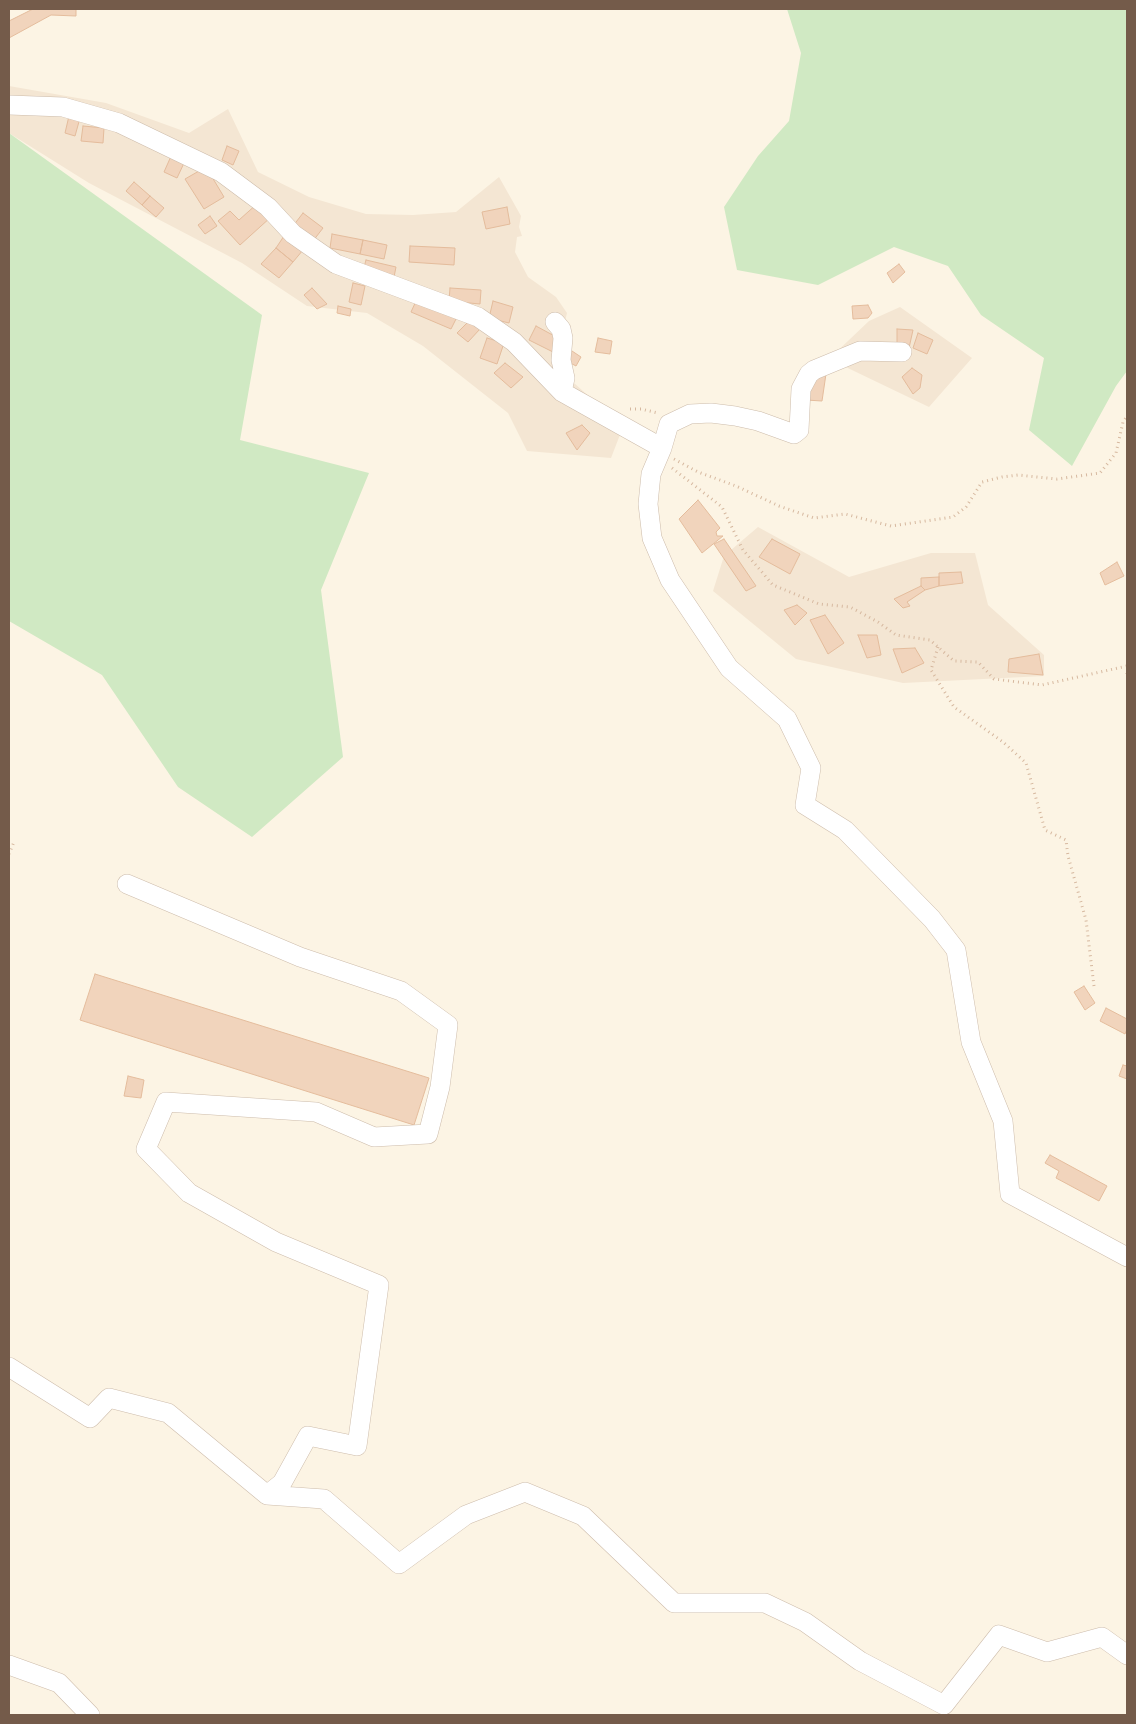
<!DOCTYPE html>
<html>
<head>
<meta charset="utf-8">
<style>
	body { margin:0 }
	#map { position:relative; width:1136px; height:1724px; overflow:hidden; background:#fcf4e4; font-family:"Open Sans",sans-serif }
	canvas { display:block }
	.frame { position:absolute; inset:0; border:10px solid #745b4a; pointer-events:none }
</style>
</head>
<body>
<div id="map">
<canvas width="1136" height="1724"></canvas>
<div class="frame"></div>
</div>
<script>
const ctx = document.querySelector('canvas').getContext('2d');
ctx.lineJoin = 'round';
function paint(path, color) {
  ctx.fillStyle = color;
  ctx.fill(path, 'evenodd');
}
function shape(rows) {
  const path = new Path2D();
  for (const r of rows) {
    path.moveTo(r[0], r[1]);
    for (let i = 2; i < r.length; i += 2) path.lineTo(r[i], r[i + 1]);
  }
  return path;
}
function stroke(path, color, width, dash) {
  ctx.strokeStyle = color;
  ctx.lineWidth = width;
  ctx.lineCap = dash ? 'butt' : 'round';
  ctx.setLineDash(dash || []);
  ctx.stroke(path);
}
const residential = shape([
	[9,86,106,103,189,133,228,109,258,172,309,197,366,214,413,215,456,212,499,177,521,216,519,227,522,236,517,237,515,252,528,277,556,297,567,313,554,365,623,427,611,458,527,451,508,413,423,346,367,313,307,306,242,263,89,183,9,133],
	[900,307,972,358,929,407,829,359,869,321],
	[758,527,849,577,931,553,975,553,988,605,1044,655,1044,676,903,683,796,659,713,591,724,556]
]);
const green = shape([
	[787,9,1127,9,1127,371,1116,386,1072,466,1029,430,1044,358,981,315,948,266,894,247,818,285,737,270,724,207,758,156,789,121,801,53],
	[9,133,262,315,240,440,369,473,321,590,343,757,252,837,178,787,102,675,9,621]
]);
const building = shape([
	[33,9,76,9,76,16,51,15,9,38,9,21,33,9],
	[69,116,80,118,75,136,65,133,69,116],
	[83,126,104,128,103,143,81,141,83,126],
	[227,146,239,151,233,165,222,160,227,146],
	[172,154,185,161,177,178,164,172,172,154],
	[206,167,224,197,204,209,185,179,206,167],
	[134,182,150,196,142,205,126,191,134,182],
	[150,196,164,208,156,217,142,205,150,196],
	[258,203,271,217,240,245,218,221,230,211,239,220,258,203],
	[507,207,510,224,486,229,482,212,507,207],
	[303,213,323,228,313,241,293,226,303,213],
	[210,216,217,226,205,234,198,225,210,216],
	[332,234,363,240,360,254,330,248,332,234],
	[284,236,303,250,293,262,276,248,284,236],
	[363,240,387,245,384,259,360,254,363,240],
	[410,246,455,248,454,265,409,262,410,246],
	[276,248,293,262,279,278,261,264,276,248],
	[366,260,396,267,394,277,363,271,366,260],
	[899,264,905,272,893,283,887,273,899,264],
	[353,283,365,286,361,305,349,302,353,283],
	[312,288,327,304,317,309,304,295,312,288],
	[450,288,481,290,480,304,449,301,450,288],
	[417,299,457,317,451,329,411,312,417,299],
	[493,301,513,307,509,323,489,318,493,301],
	[868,305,872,313,868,318,853,319,852,306,868,305],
	[338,306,351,309,350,316,337,313,338,306],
	[470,320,480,329,468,342,457,333,470,320],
	[536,326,560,339,553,352,529,340,536,326],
	[897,329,913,330,909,348,897,346,897,329],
	[918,333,933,340,927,354,913,348,918,333],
	[487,338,504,343,497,364,480,358,487,338],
	[598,338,612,341,610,354,595,352,598,338],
	[569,349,581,357,576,366,563,359,569,349],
	[505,363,523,377,511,388,494,373,505,363],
	[912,368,922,375,920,388,913,394,902,377,912,368],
	[826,374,822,401,806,400,808,382,826,374],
	[582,425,590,433,577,450,566,433,582,425],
	[698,500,720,528,716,532,717,536,723,536,702,553,679,519,698,500],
	[724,539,756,586,746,591,714,544,724,539],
	[772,539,800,554,790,574,759,557,772,539],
	[1117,562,1124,576,1105,585,1100,573,1117,562],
	[961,572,963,583,939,586,939,573,961,572],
	[939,577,939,586,925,590,921,586,921,578,939,577],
	[921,586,925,590,907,602,910,606,903,608,894,599,921,586],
	[797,605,807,613,795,625,784,610,797,605],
	[825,615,844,643,828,654,810,620,825,615],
	[858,635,877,635,881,655,867,658,858,635],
	[915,648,924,663,902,673,893,649,915,648],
	[1039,654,1043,675,1008,672,1009,659,1039,654],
	[95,974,429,1078,414,1125,80,1020,95,974],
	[1084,986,1095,1003,1085,1010,1074,992,1084,986],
	[1106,1008,1127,1019,1127,1029,1125,1034,1100,1021,1106,1008],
	[1123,1065,1127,1066,1127,1079,1119,1076,1123,1065],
	[128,1076,144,1080,141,1098,124,1096,128,1076],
	[1050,1155,1107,1186,1099,1201,1056,1178,1059,1171,1045,1163,1050,1155]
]);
const path = shape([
	[630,409,641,409,658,413],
	[674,459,698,472,736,486,779,506,814,518,845,514,891,526,953,517,966,507,982,482,1002,477,1018,475,1057,479,1100,473,1116,453,1123,422,1127,416],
	[672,468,722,507,743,550,773,585,819,604,850,607,878,622,896,635,930,640,954,661,978,662,994,679,1042,685,1127,666],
	[938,647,931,670,954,707,1003,742,1026,763,1045,830,1066,840,1068,856,1086,920,1094,986],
	[1127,673,1127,677],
	[9,854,14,842]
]);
const minor = shape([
	[9,105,63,107,119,123,221,172,268,207,293,234,336,264,478,317,514,342,562,392,662,448],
	[555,322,561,329,563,338,561,360,565,378,562,392],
	[902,352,860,351,814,370,809,374,801,389,799,430,794,434,758,421,735,416,711,413,690,414,669,424,662,448,651,474,648,504,652,538,670,580,729,668,787,719,811,768,805,805,845,830,932,919,956,950,971,1042,1003,1121,1010,1194,1127,1257],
	[127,884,300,957,401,991,448,1025,440,1087,428,1134,374,1137,316,1112,166,1102,146,1149,189,1193,276,1242,379,1285,357,1446,308,1436,282,1483,267,1495],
	[9,1367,90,1418,109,1398,168,1413,267,1495,324,1499,399,1564,466,1515,525,1492,583,1516,674,1603,765,1603,805,1622,860,1661,944,1705,999,1635,1047,1652,1102,1637,1127,1655],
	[9,1665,59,1683,90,1715]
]);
paint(residential, '#f4e6d3');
paint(green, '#d0e9c3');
paint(building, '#f1d4bc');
stroke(building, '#e4bc9c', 1);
stroke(minor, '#cdbcab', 20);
stroke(path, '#d6b89f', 3, [1, 4]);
stroke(minor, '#fff', 19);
</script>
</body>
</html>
